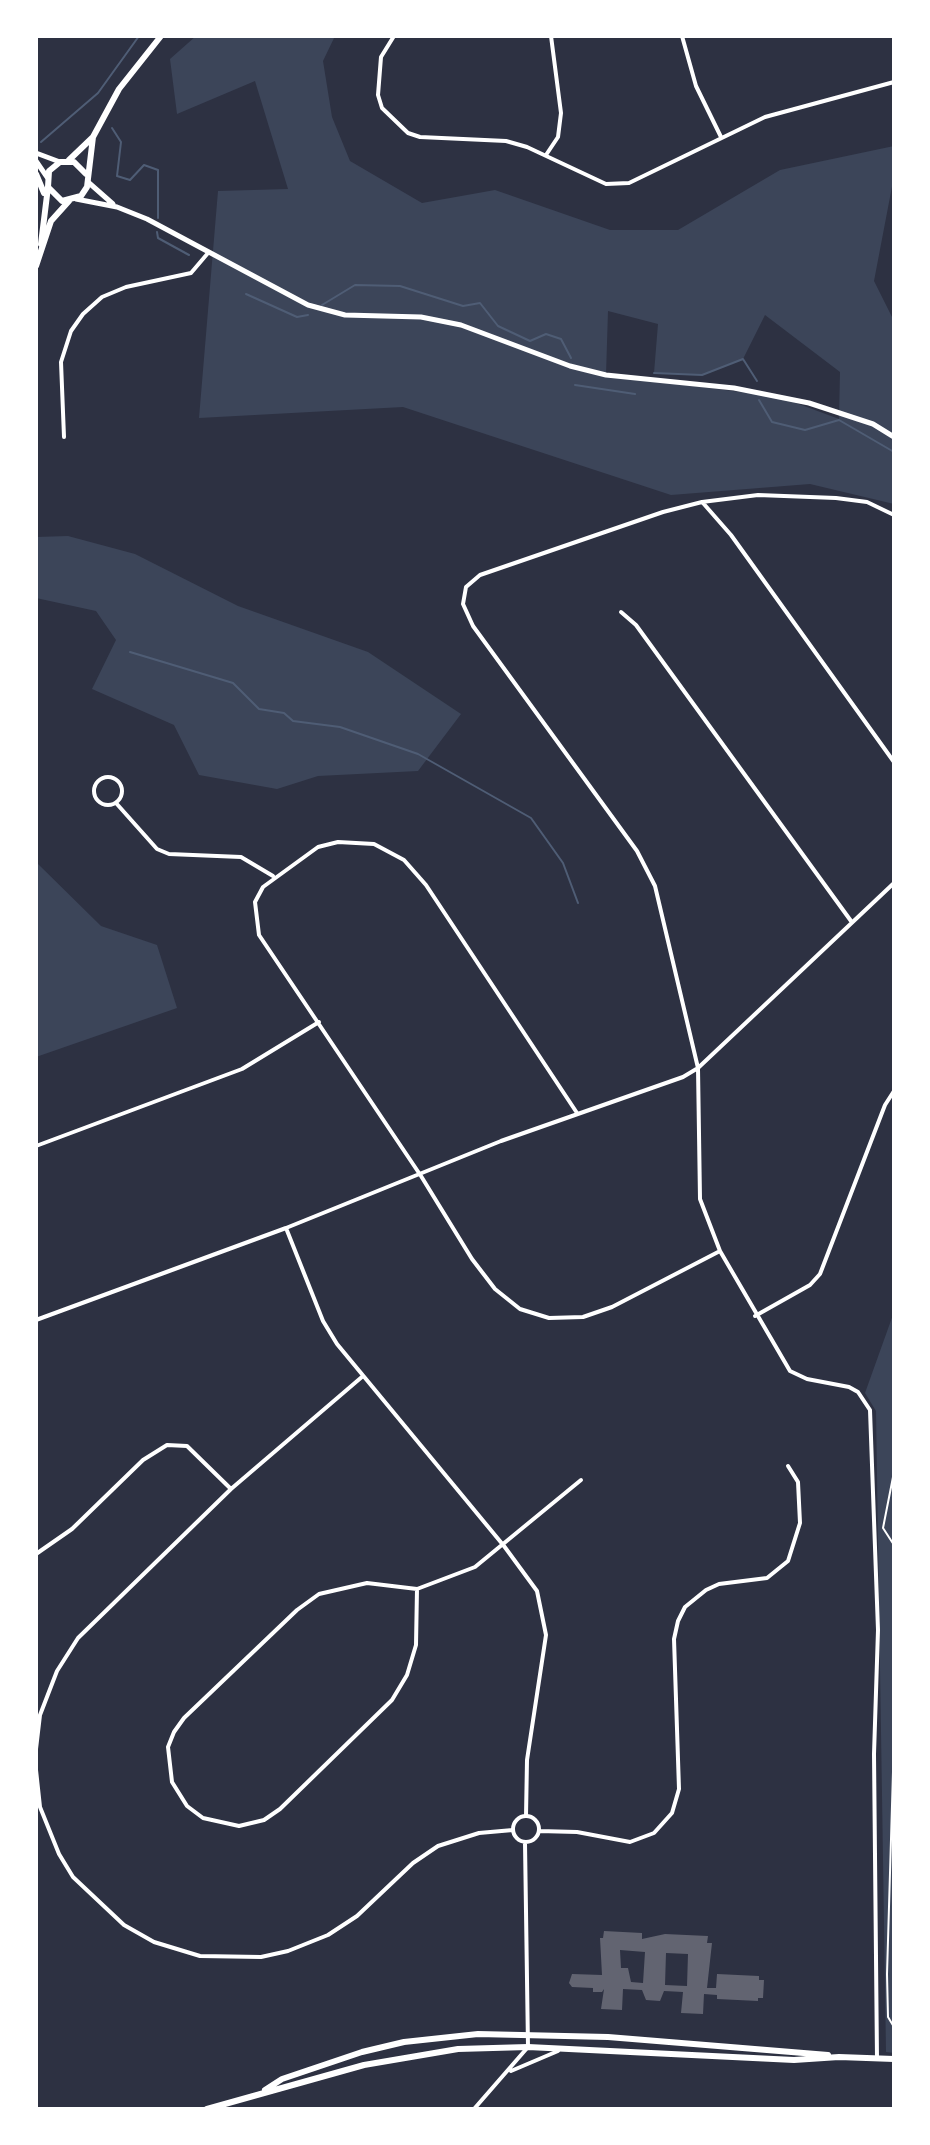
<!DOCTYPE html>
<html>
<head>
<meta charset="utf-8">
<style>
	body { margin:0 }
	#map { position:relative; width:930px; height:2145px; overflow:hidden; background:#2d3142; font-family:"PT Sans Narrow",sans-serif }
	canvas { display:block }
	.frame { position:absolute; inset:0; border:38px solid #fff; pointer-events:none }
</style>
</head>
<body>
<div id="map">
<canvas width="930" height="2145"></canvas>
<div class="frame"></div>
</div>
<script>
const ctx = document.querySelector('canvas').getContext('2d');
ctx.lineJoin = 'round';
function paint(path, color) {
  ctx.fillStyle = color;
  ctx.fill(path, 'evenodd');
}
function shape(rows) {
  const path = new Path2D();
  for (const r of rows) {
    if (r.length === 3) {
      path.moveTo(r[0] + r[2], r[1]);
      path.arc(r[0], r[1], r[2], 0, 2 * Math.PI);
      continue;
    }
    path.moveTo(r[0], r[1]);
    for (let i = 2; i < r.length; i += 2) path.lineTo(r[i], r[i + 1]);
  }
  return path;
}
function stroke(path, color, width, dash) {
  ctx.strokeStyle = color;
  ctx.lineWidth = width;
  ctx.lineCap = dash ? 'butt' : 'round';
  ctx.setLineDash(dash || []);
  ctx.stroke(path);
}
const green = shape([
	[196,36,335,36,323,61,332,117,350,161,422,203,495,190,610,230,678,230,780,170,894,146,894,176,874,281,894,321,894,504,810,484,671,495,403,407,199,418,218,191,288,189,255,81,177,114,170,59],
	[608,311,658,324,654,373,702,375,743,359,765,315,840,372,839,419,780,397,606,375],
	[68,536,135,554,238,606,368,652,461,714,418,771,318,776,277,789,199,775,174,725,92,689,116,640,96,611,36,598,36,537],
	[36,862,101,926,157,945,177,1008,36,1057],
	[894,1312,894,2053,886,2052,876,1411,865,1393]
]);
const stream = shape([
	[112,128,121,142,117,176,130,180,144,165,158,170,158,218],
	[41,142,98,93,139,36],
	[157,232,158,238,189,255],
	[246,294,297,317,308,315],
	[322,305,355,285,400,286,463,306,480,303,498,326,530,341,546,334,561,339,571,358],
	[654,373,702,375,743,359,757,381],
	[575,385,635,394],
	[759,400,772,422,805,430,839,420,894,452],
	[130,652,233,683,259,709,284,713,293,721,340,727,418,754,531,818,563,863,578,903]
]);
const building = shape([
	[604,1931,642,1933,642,1939,665,1934,708,1936,707,1943,712,1943,707,1988,716,1988,717,1974,759,1976,759,1980,764,1980,763,1998,758,1998,758,2001,717,1999,717,1995,704,1994,703,2014,681,2013,683,1992,664,1991,660,2001,646,2000,642,1990,623,1989,622,2010,601,2009,604,1989,602,1992,593,1992,593,1988,572,1987,569,1983,572,1974,602,1975,600,1938,603,1938],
	[620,1950,645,1952,643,1983,631,1982,628,1968,621,1968],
	[666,1953,688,1954,687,1986,665,1985]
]);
const path = shape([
	[894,1472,883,1528,894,1545],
	[894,1738,887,1974,888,2017,894,2027]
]);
const minor = shape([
	[394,36,381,57,378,95,382,108,408,133,420,137,506,141,527,147,606,184,629,183,765,117,894,82],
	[682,36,696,86,721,137],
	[546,155,558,137,561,113,551,36],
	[64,437,61,362,71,331,83,314,102,297,126,287,191,273,208,253],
	[703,503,731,535,894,762],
	[621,612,636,625,851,921],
	[108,791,14],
	[116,803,157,849,169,854,241,857,273,876],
	[577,1113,426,885,404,860,374,844,338,842,318,847,263,887,255,902,259,935,421,1176,472,1259,495,1289,520,1309,549,1318,583,1317,612,1307,720,1251],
	[36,1146,242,1069,319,1022],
	[286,1228,323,1321,337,1344,504,1546,537,1591,546,1635,527,1760,526,1816],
	[755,1316,810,1285,820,1274,885,1105,894,1091],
	[36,1320,286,1228,501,1141,683,1077,698,1068,894,883],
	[36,1554,72,1529,143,1460,167,1445,187,1446,231,1489],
	[367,1583,417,1589,416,1645,407,1675,392,1700,280,1809,264,1820,239,1826,203,1818,187,1806,172,1782,168,1747,174,1732,184,1718,297,1610,319,1594,367,1583],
	[417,1589,475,1567,581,1480],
	[36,1749,40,1715,57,1671,78,1638,231,1489,363,1376],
	[36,1770,40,1807,59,1854,73,1877,124,1925,154,1942,200,1956,261,1957,288,1951,328,1935,357,1916,413,1863,438,1846,479,1833,513,1830],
	[526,1829,13],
	[539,1831,577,1832,630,1842,654,1833,672,1813,679,1789,674,1639,678,1621,685,1607,706,1590,719,1584,767,1578,788,1561,800,1523,798,1482,788,1466],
	[877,2059,874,1754,878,1630,870,1410,858,1392,849,1387,807,1379,790,1371,720,1251,700,1199,698,1068,655,886,637,851,473,626,463,604,466,587,480,575,663,512,702,502,758,495,836,498,867,502,894,515],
	[511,2071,558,2051],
	[474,2109,528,2047,525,1843]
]);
const tertiary = shape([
	[36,153,60,162],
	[36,161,47,177],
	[88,182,113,204],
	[76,199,117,207,147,219,308,305,345,315,421,317,461,325,570,366,606,375,734,388,809,403,873,424,894,437]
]);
const secondary = shape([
	[69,160,93,137,119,89,161,36],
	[36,174,44,193],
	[86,174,74,162,60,162,49,171,48,187,62,201,81,196,87,187,93,137],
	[41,244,48,187],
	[36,266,51,221,69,201]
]);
const primary = shape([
	[265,2090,282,2079,362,2052,404,2042,478,2034,608,2037,828,2055],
	[207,2109,364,2065,458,2049,528,2047,794,2060,839,2057,894,2059]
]);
paint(green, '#3c4559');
stroke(stream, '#4f5d75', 2);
paint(building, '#626471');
stroke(path, '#fff', 2);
stroke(minor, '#fff', 4);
stroke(tertiary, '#fff', 5);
stroke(secondary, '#fff', 6);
stroke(primary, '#fff', 6);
</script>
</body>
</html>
